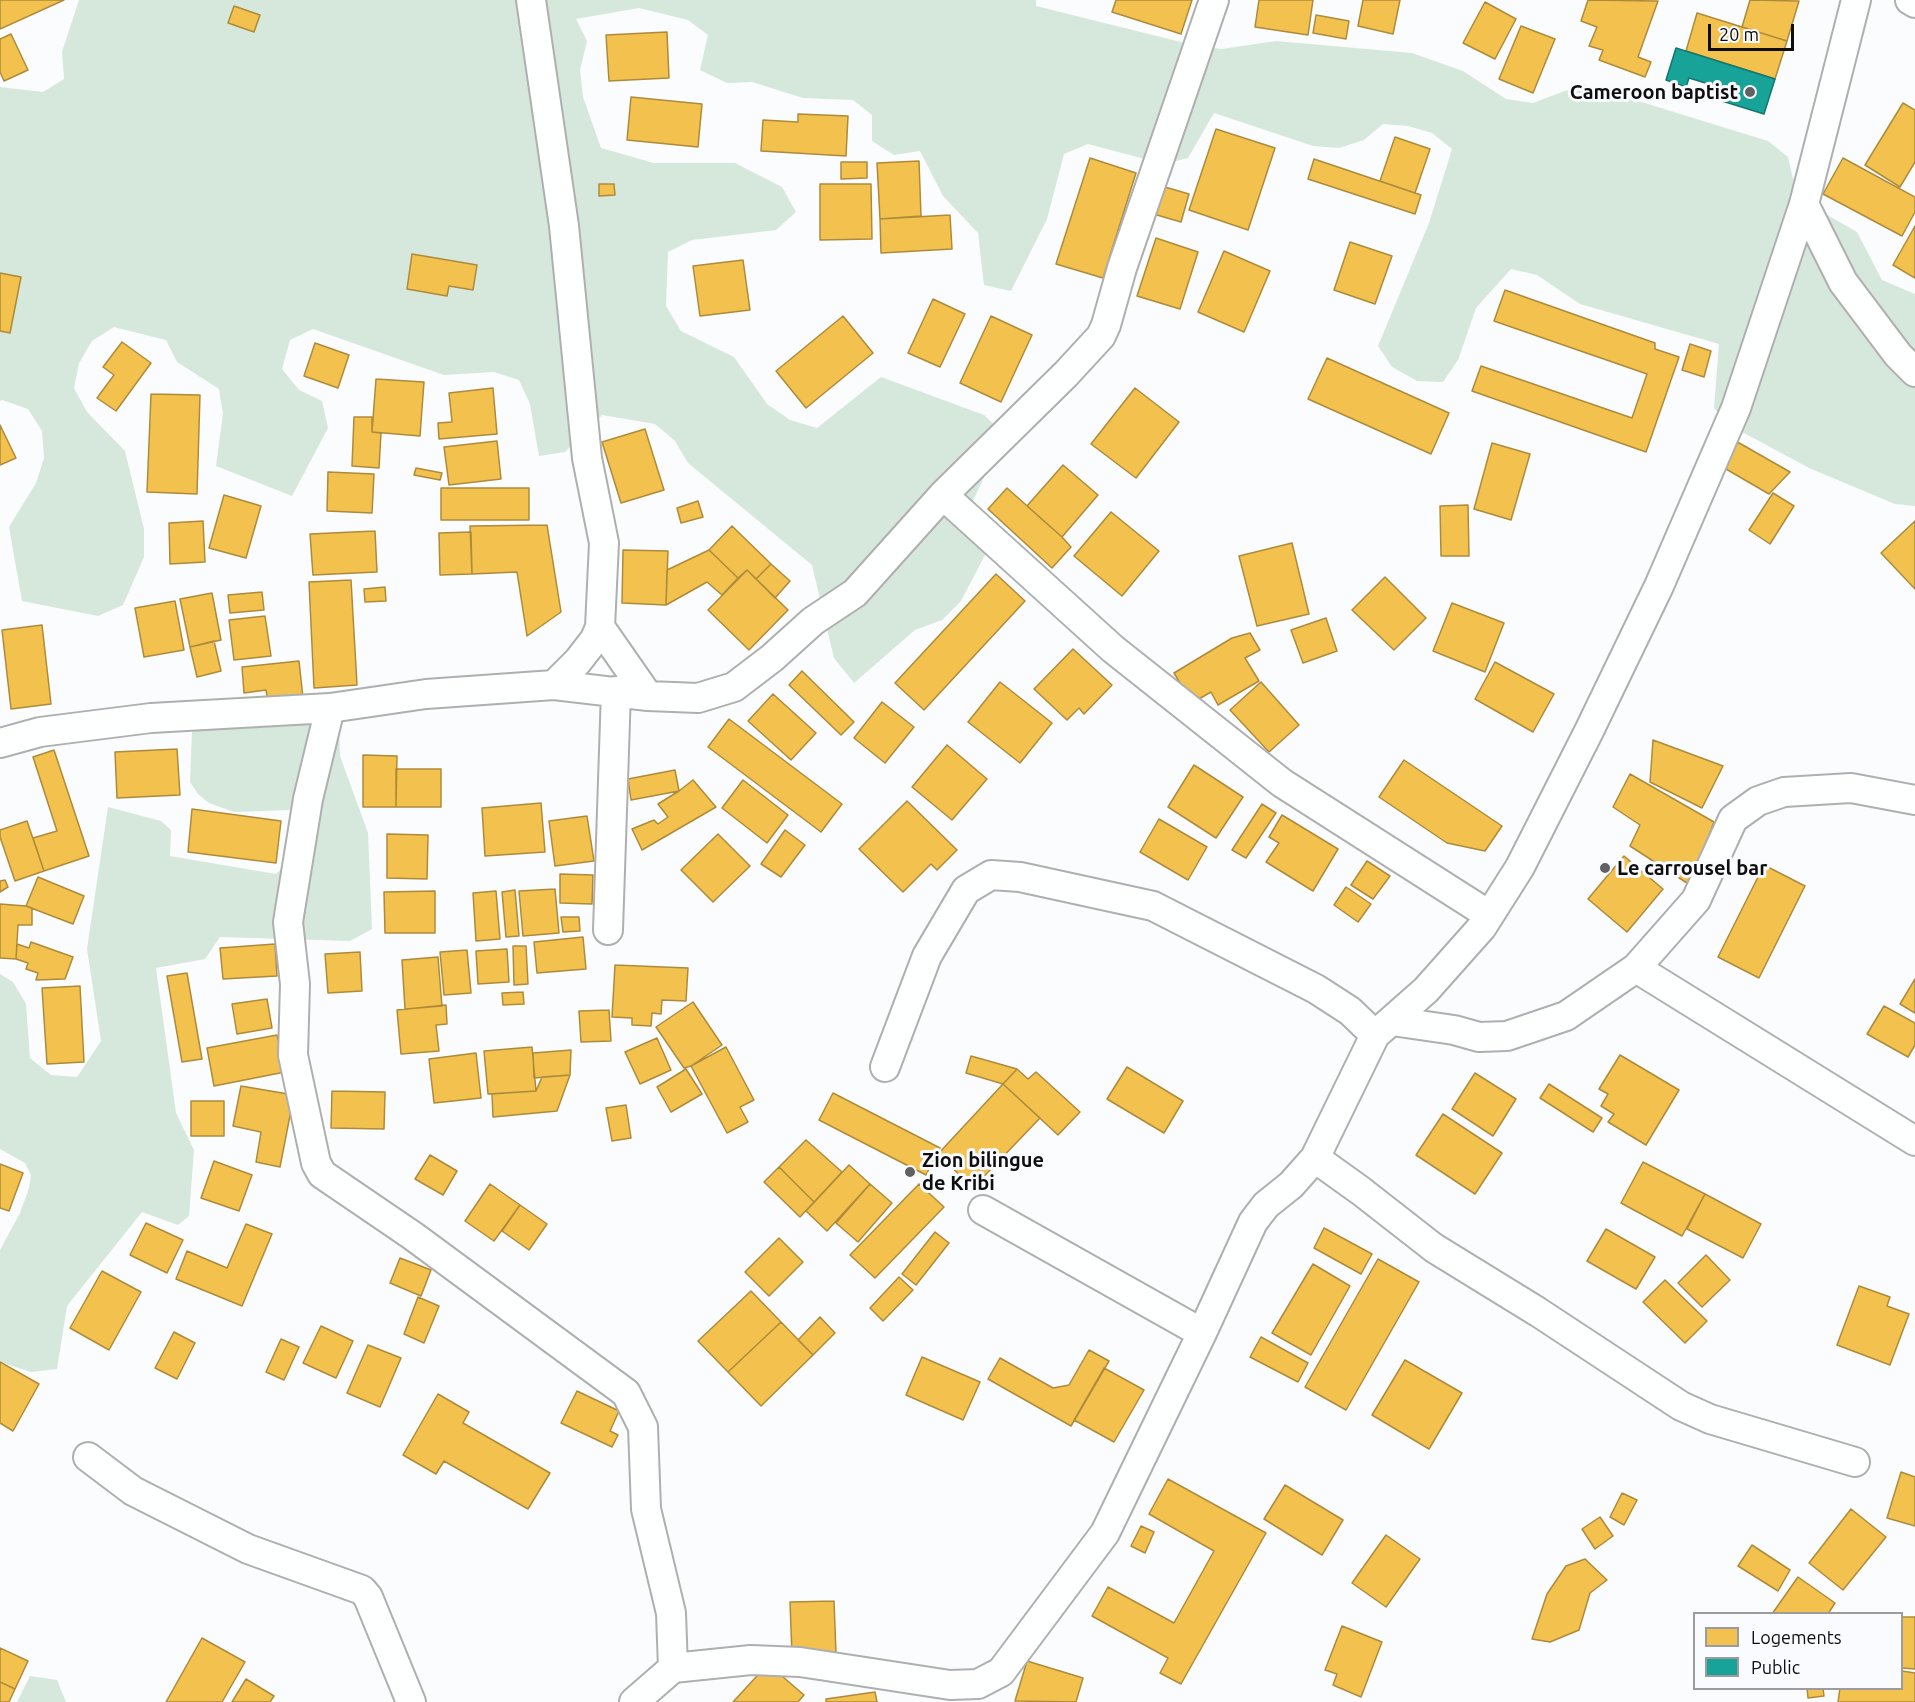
<!DOCTYPE html>
<html>
<head>
<meta charset="utf-8">
<style>
	body { margin:0 }
	#map { position:relative; width:1915px; height:1702px; overflow:hidden; background:#fbfcfe; font-family:Ubuntu,sans-serif }
	canvas { display:block }
	.legend { position:absolute; left:1693px; top:1612px; width:210px; height:78px; box-sizing:border-box; background:#fafbff; border:2px solid #9c9c9f; margin:0; padding:8px 10px; list-style:none; font-size:18px; color:#0e0e0f }
	.legend li { display:flex; align-items:center; gap:12px; height:30px }
	.legend b { width:30px; border:2px solid #9c9c9f }
	.scale { position:absolute; left:1708px; top:24px; width:86px; height:27px; box-sizing:border-box; border:3px solid #0e0e0f; border-top:0; padding-left:8px; font-size:18px; line-height:21px; white-space:nowrap; color:#0e0e0f; -webkit-text-stroke:4px #fafbff; paint-order:stroke }
</style>
</head>
<body>
<div id="map">
<canvas width="1915" height="1702"></canvas>
<ul class="legend">
<li><b style="height:16px;background:#f2c14e"></b>Logements</li>
<li><b style="height:16px;background:#17a398"></b>Public</li>
</ul>
<div class="scale">20 m</div>
</div>
<script>
const ctx = document.querySelector('canvas').getContext('2d');
ctx.lineJoin = 'round';
function paint(path, color) {
  ctx.fillStyle = color;
  ctx.fill(path, 'evenodd');
}
function shape(rows) {
  const path = new Path2D();
  for (const r of rows) {
    path.moveTo(r[0], r[1]);
    for (let i = 2; i < r.length; i += 2) path.lineTo(r[i], r[i + 1]);
  }
  return path;
}
function stroke(path, color, width, dash) {
  ctx.strokeStyle = color;
  ctx.lineWidth = width;
  ctx.lineCap = dash ? 'butt' : 'round';
  ctx.setLineDash(dash || []);
  ctx.stroke(path);
}
function label(font, color, halo, rows, align = 'center') {
  ctx.font = font + ' Ubuntu,sans-serif';
  ctx.lineWidth = 6;
  ctx.setLineDash([]);
  ctx.textBaseline = 'middle';
  ctx.strokeStyle = halo;
  ctx.fillStyle = color;
  for (const [text, x, y, turn = 0] of rows) {
    ctx.save();
    ctx.translate(x, y);
    ctx.rotate((+turn || 0) * Math.PI / 180);
    ctx.textAlign = isNaN(turn) ? turn : align;
    if (halo) ctx.strokeText(text, 0, 0);
    ctx.fillText(text, 0, 0);
    ctx.restore();
  }
}
const green = shape([
	[79,0,1036,0,1036,6,1193,45,1222,49,1276,41,1412,53,1463,71,1506,99,1533,103,1583,84,1768,141,1788,157,1794,183,1810,205,1857,232,1882,280,1915,294,1915,506,1895,504,1809,468,1731,426,1714,408,1719,344,1580,304,1537,275,1511,269,1476,308,1458,360,1443,382,1417,381,1392,367,1378,346,1429,223,1452,149,1432,133,1408,126,1383,124,1364,140,1339,148,1313,146,1214,113,1188,158,1164,164,1088,144,1064,154,1047,219,1011,291,984,285,978,233,943,196,920,151,894,155,872,141,872,115,853,100,803,98,752,82,727,83,700,70,708,35,688,20,639,8,576,19,587,41,580,70,583,97,601,148,654,163,735,163,782,187,796,212,776,230,692,240,668,252,666,306,681,331,734,357,767,404,790,420,817,428,881,377,984,415,1004,434,972,503,973,530,985,555,961,601,942,620,915,630,854,683,834,658,812,565,688,463,675,441,655,424,602,415,565,452,539,456,530,404,519,380,494,372,444,375,313,329,290,340,282,369,299,390,322,401,328,428,292,496,216,466,223,414,219,389,177,362,166,340,114,327,92,341,79,363,74,388,87,412,125,451,144,529,144,557,123,605,98,616,22,601,9,527,36,483,44,458,42,431,28,409,2,400,0,401,0,87,43,92,64,79,62,52],
	[297,717,339,729,340,756,368,833,372,929,350,941,220,937,205,959,156,968,176,1113,194,1150,189,1216,178,1225,142,1212,67,1306,57,1369,31,1372,0,1362,0,1250,20,1213,29,1188,31,1175,25,1163,0,1149,0,974,13,982,26,1004,30,1058,51,1075,77,1077,101,1041,87,949,108,807,161,821,171,830,170,856,276,874,295,857,299,819,290,810,234,812,209,803,198,794,190,782,192,731,228,719],
	[30,1676,57,1680,66,1702,17,1702]
]);
const homes = shape([
	[0,0,64,0,0,29,0,0],
	[1116,0,1192,0,1181,34,1112,12,1116,0],
	[1259,0,1313,0,1308,35,1255,27,1259,0],
	[1363,0,1400,0,1393,34,1358,26,1363,0],
	[1588,0,1658,1,1638,57,1651,62,1645,77,1599,60,1603,50,1589,46,1597,27,1581,21,1588,0],
	[1750,0,1799,1,1787,41,1742,27,1750,0],
	[1485,2,1516,19,1495,59,1463,43,1485,2],
	[234,6,260,15,254,32,228,23,234,6],
	[1697,13,1787,41,1775,79,1686,51,1697,13],
	[1316,15,1349,21,1346,39,1313,33,1316,15],
	[1521,26,1555,39,1533,93,1499,79,1521,26],
	[667,32,669,78,609,81,606,35,667,32],
	[11,34,28,70,4,81,0,72,0,39,11,34],
	[631,97,702,104,698,147,627,140,631,97],
	[1903,103,1915,110,1915,162,1900,187,1865,165,1903,103],
	[798,114,848,116,846,156,761,151,763,120,798,122,798,114],
	[1216,129,1275,148,1248,230,1189,210,1216,129],
	[1395,137,1430,149,1415,193,1380,181,1395,137],
	[1090,158,1136,173,1103,278,1056,264,1090,158],
	[1843,158,1915,197,1915,212,1902,236,1823,194,1843,158],
	[1314,159,1421,195,1415,214,1308,179,1314,159],
	[919,161,921,216,880,219,877,163,919,161],
	[841,162,867,162,867,178,841,179,841,162],
	[599,184,614,184,615,195,599,196,599,184],
	[820,184,871,184,872,239,820,240,820,184],
	[1158,185,1189,194,1181,222,1150,213,1158,185],
	[950,215,952,249,881,253,880,219,950,215],
	[1915,226,1915,278,1893,265,1915,226],
	[1156,238,1198,252,1180,309,1137,296,1156,238],
	[1350,242,1392,256,1375,304,1334,290,1350,242],
	[1224,251,1270,271,1244,332,1198,312,1224,251],
	[412,254,477,265,473,290,449,286,447,296,407,289,412,254],
	[743,260,750,310,700,316,693,266,743,260],
	[0,273,21,277,10,333,0,331,0,273],
	[1505,290,1655,343,1655,349,1679,357,1646,452,1472,391,1481,366,1632,418,1647,374,1494,321,1505,290],
	[933,299,965,314,940,367,908,353,933,299],
	[843,316,873,353,806,408,776,371,843,316],
	[991,316,1032,335,1001,402,960,383,991,316],
	[122,342,151,363,116,411,97,398,114,375,103,367,122,342],
	[315,343,349,355,338,388,304,376,315,343],
	[1690,344,1711,351,1704,377,1682,370,1690,344],
	[1327,358,1449,413,1431,454,1308,399,1327,358],
	[376,379,424,382,420,436,372,432,376,379],
	[493,388,497,434,439,439,438,423,452,422,449,393,493,388],
	[1135,388,1179,422,1136,478,1091,444,1135,388],
	[151,394,200,395,197,494,147,492,151,394],
	[354,417,372,417,372,432,381,433,379,468,352,466,354,417],
	[0,425,16,458,0,465,0,425],
	[645,429,664,490,621,503,602,442,645,429],
	[1734,440,1790,472,1769,494,1726,469,1734,440],
	[497,441,501,479,449,485,444,447,497,441],
	[1492,443,1530,454,1511,520,1474,509,1492,443],
	[1063,465,1098,495,1062,537,1027,506,1063,465],
	[416,468,442,473,440,480,414,475,416,468],
	[328,472,374,474,372,513,327,511,328,472],
	[441,488,529,488,529,520,441,520,441,488],
	[1007,488,1062,537,1071,547,1052,568,988,509,1007,488],
	[1773,493,1794,506,1770,544,1749,530,1773,493],
	[224,495,261,506,246,558,209,548,224,495],
	[698,501,703,517,681,523,677,508,698,501],
	[1468,505,1469,556,1441,556,1440,506,1468,505],
	[1111,512,1159,551,1122,596,1074,556,1111,512],
	[203,521,205,562,170,564,169,523,203,521],
	[1915,521,1915,589,1881,553,1915,521],
	[547,525,561,612,527,636,517,572,472,574,470,526,547,525],
	[732,526,771,564,756,579,747,570,738,578,709,550,732,526],
	[375,531,377,572,313,575,310,534,375,531],
	[471,532,472,574,440,575,439,533,471,532],
	[1292,543,1309,614,1257,626,1239,556,1292,543],
	[623,550,668,551,666,605,622,603,623,550],
	[709,550,738,578,722,595,707,582,666,605,667,570,709,550],
	[771,564,790,581,775,598,756,579,771,564],
	[747,570,788,610,749,650,708,610,747,570],
	[996,574,1025,601,924,710,895,683,996,574],
	[1385,577,1426,618,1394,650,1352,610,1385,577],
	[351,580,357,685,314,688,309,582,351,580],
	[385,587,386,601,365,602,364,589,385,587],
	[262,592,264,610,230,613,228,595,262,592],
	[212,593,221,640,190,647,180,599,212,593],
	[175,601,184,650,144,657,135,608,175,601],
	[1452,603,1504,623,1485,672,1433,651,1452,603],
	[265,616,271,656,234,660,229,620,265,616],
	[1326,618,1337,651,1303,663,1291,630,1326,618],
	[42,625,51,704,11,709,2,630,42,625],
	[1250,633,1260,650,1245,658,1259,681,1218,705,1211,692,1192,703,1174,673,1232,638,1250,633],
	[214,641,221,671,197,677,190,647,214,641],
	[1073,649,1112,685,1084,714,1079,708,1067,720,1034,689,1073,649],
	[299,661,303,698,268,702,266,690,244,693,242,667,299,661],
	[1495,662,1554,694,1533,732,1475,699,1495,662],
	[802,671,854,722,841,735,789,685,802,671],
	[1000,682,1052,723,1020,763,968,722,1000,682],
	[1261,682,1299,725,1269,752,1230,710,1261,682],
	[773,694,816,733,791,760,748,721,773,694],
	[882,702,914,727,885,763,854,738,882,702],
	[729,719,842,804,821,832,708,747,729,719],
	[1653,740,1723,766,1702,808,1650,782,1653,740],
	[947,745,987,779,952,820,912,787,947,745],
	[177,749,180,795,117,798,115,752,177,749],
	[54,750,89,856,44,871,33,838,57,831,33,757,54,750],
	[363,755,397,756,396,807,363,807,363,755],
	[1404,760,1502,826,1485,851,1447,843,1379,797,1404,760],
	[1194,765,1243,797,1216,838,1168,807,1194,765],
	[396,769,441,769,441,807,396,807,396,769],
	[675,770,679,791,631,800,628,779,675,770],
	[1630,774,1714,822,1690,885,1630,846,1640,825,1613,807,1630,774],
	[693,780,716,807,642,850,632,829,654,820,658,824,668,817,658,804,679,791,693,780],
	[743,780,788,815,767,843,722,808,743,780],
	[907,801,957,850,937,870,931,864,903,892,859,849,907,801],
	[541,803,545,852,485,856,482,808,541,803],
	[1262,804,1276,813,1246,858,1232,850,1262,804],
	[192,809,281,821,276,863,188,852,192,809],
	[1282,815,1338,849,1313,891,1266,862,1279,843,1269,837,1282,815],
	[587,816,594,861,555,866,549,821,587,816],
	[1159,819,1207,847,1188,880,1140,852,1159,819],
	[27,821,44,871,15,881,0,837,0,830,27,821],
	[785,830,805,845,781,877,761,864,785,830],
	[387,834,428,835,427,879,387,878,387,834],
	[718,834,750,866,713,902,681,870,718,834],
	[1624,856,1663,889,1627,932,1588,899,1624,856],
	[1367,861,1390,876,1373,899,1351,885,1367,861],
	[1764,865,1805,886,1759,978,1718,957,1764,865],
	[560,874,593,875,592,904,560,903,560,874],
	[38,877,84,896,73,924,26,906,38,877],
	[5,880,8,887,0,892,0,881,5,880],
	[1346,887,1371,904,1358,922,1334,905,1346,887],
	[555,889,559,933,523,936,519,891,555,889],
	[515,890,519,936,506,937,502,892,515,890],
	[435,891,435,933,385,933,384,892,435,891],
	[496,891,500,939,476,941,473,893,496,891],
	[0,904,26,906,32,908,32,925,18,925,16,959,0,958,0,904],
	[561,917,579,917,580,931,563,932,561,917],
	[583,937,586,969,537,973,534,942,583,937],
	[31,942,73,957,65,979,36,980,38,973,26,969,28,963,16,959,17,944,29,948,31,942],
	[275,944,277,976,223,979,220,948,275,944],
	[513,946,526,946,528,984,514,985,513,946],
	[507,949,509,982,478,984,476,951,507,949],
	[467,950,471,993,444,995,440,952,467,950],
	[360,952,362,991,328,993,325,954,360,952],
	[438,957,442,1006,405,1009,402,960,438,957],
	[615,965,688,968,686,1001,662,1000,661,1014,652,1013,651,1026,632,1025,632,1018,612,1017,615,965],
	[187,973,202,1059,182,1062,167,976,187,973],
	[1915,979,1915,1013,1900,1004,1915,979],
	[80,986,84,1062,47,1064,42,988,80,986],
	[523,992,524,1004,503,1005,502,993,523,992],
	[267,999,272,1028,237,1034,232,1004,267,999],
	[693,1002,722,1045,691,1066,684,1068,656,1027,693,1002],
	[446,1005,447,1024,436,1025,439,1051,401,1054,397,1010,446,1005],
	[1884,1006,1915,1023,1915,1045,1908,1057,1867,1034,1884,1006],
	[609,1010,611,1041,581,1042,579,1011,609,1010],
	[277,1035,285,1072,214,1086,207,1048,277,1035],
	[657,1038,671,1070,640,1084,625,1052,657,1038],
	[532,1047,536,1091,488,1094,484,1051,532,1047],
	[726,1047,754,1100,740,1107,748,1122,727,1133,691,1066,726,1047],
	[571,1050,570,1075,534,1078,533,1053,571,1050],
	[476,1053,481,1098,434,1103,429,1059,476,1053],
	[1620,1055,1679,1090,1646,1145,1608,1122,1614,1114,1601,1106,1608,1094,1599,1089,1620,1055],
	[971,1056,1017,1069,1003,1084,966,1073,971,1056],
	[1127,1067,1183,1101,1164,1133,1107,1099,1127,1067],
	[686,1069,702,1094,671,1112,657,1087,686,1069],
	[1017,1069,1028,1079,1036,1072,1080,1112,1058,1135,1003,1084,1017,1069],
	[1475,1073,1516,1099,1493,1136,1452,1109,1475,1073],
	[570,1075,557,1111,493,1117,492,1094,536,1091,542,1077,570,1075],
	[1003,1084,1040,1118,973,1188,938,1154,1003,1084],
	[1549,1084,1602,1118,1593,1132,1540,1098,1549,1084],
	[241,1086,294,1095,280,1167,256,1162,261,1132,233,1126,241,1086],
	[332,1091,385,1092,384,1129,331,1128,332,1091],
	[833,1093,940,1148,926,1175,819,1120,833,1093],
	[191,1101,224,1101,224,1136,191,1136,191,1101],
	[626,1105,631,1138,612,1141,606,1108,626,1105],
	[1443,1114,1502,1153,1475,1194,1416,1155,1443,1114],
	[806,1140,842,1172,814,1202,779,1167,806,1140],
	[430,1155,457,1171,443,1195,415,1179,430,1155],
	[214,1161,252,1175,239,1211,201,1198,214,1161],
	[1643,1162,1705,1194,1682,1236,1621,1203,1643,1162],
	[0,1164,23,1173,9,1211,0,1208,0,1164],
	[849,1165,870,1184,827,1231,806,1211,849,1165],
	[779,1167,814,1202,800,1217,764,1182,779,1167],
	[490,1184,520,1205,494,1241,465,1221,490,1184],
	[870,1184,892,1203,858,1242,836,1223,870,1184],
	[919,1184,944,1207,875,1278,850,1255,919,1184],
	[1705,1194,1761,1224,1743,1258,1687,1229,1705,1194],
	[520,1205,547,1224,529,1250,502,1231,520,1205],
	[146,1223,183,1240,167,1273,130,1255,146,1223],
	[246,1224,272,1234,242,1306,176,1279,187,1251,227,1268,246,1224],
	[1324,1228,1372,1254,1361,1274,1314,1248,1324,1228],
	[1606,1229,1655,1257,1636,1289,1587,1261,1606,1229],
	[935,1232,949,1243,916,1285,902,1274,935,1232],
	[779,1238,803,1262,769,1296,745,1272,779,1238],
	[1706,1255,1730,1280,1702,1307,1678,1283,1706,1255],
	[400,1258,431,1270,421,1296,390,1283,400,1258],
	[1378,1259,1419,1282,1346,1410,1305,1387,1378,1259],
	[1313,1264,1350,1286,1311,1355,1272,1333,1313,1264],
	[102,1271,141,1292,109,1350,70,1328,102,1271],
	[899,1277,913,1290,883,1321,870,1308,899,1277],
	[1665,1280,1707,1321,1685,1343,1643,1302,1665,1280],
	[1859,1286,1890,1297,1887,1306,1909,1314,1890,1365,1837,1345,1859,1286],
	[751,1291,781,1322,728,1372,698,1341,751,1291],
	[418,1297,439,1306,424,1343,404,1334,418,1297],
	[820,1317,835,1333,813,1355,798,1340,820,1317],
	[781,1322,813,1355,761,1406,728,1372,781,1322],
	[321,1326,353,1341,336,1378,303,1363,321,1326],
	[174,1332,195,1343,177,1379,155,1368,174,1332],
	[1261,1337,1308,1363,1298,1382,1250,1357,1261,1337],
	[281,1339,299,1347,284,1380,266,1372,281,1339],
	[368,1345,401,1358,380,1407,347,1393,368,1345],
	[1089,1350,1109,1361,1071,1426,988,1379,1000,1358,1053,1388,1069,1385,1089,1350],
	[922,1357,980,1382,963,1420,906,1395,922,1357],
	[1405,1360,1462,1393,1429,1449,1372,1415,1405,1360],
	[0,1362,39,1384,13,1431,0,1423,0,1362],
	[1104,1368,1144,1390,1114,1442,1074,1420,1104,1368],
	[577,1391,619,1411,610,1431,618,1435,612,1447,561,1423,577,1391],
	[438,1394,469,1412,463,1423,550,1473,528,1509,444,1461,436,1474,403,1455,438,1394],
	[1901,1472,1915,1477,1915,1526,1887,1518,1901,1472],
	[1168,1479,1266,1533,1181,1684,1160,1673,1168,1658,1092,1616,1108,1587,1174,1623,1214,1551,1149,1514,1168,1479],
	[1285,1485,1343,1520,1322,1555,1264,1519,1285,1485],
	[1622,1493,1637,1500,1624,1525,1610,1517,1622,1493],
	[1851,1509,1886,1537,1843,1590,1809,1563,1851,1509],
	[1600,1517,1613,1536,1595,1549,1582,1529,1600,1517],
	[1141,1526,1154,1532,1145,1553,1131,1546,1141,1526],
	[1386,1535,1420,1559,1386,1607,1352,1583,1386,1535],
	[1752,1545,1790,1570,1778,1591,1738,1566,1752,1545],
	[1585,1559,1607,1580,1590,1593,1579,1630,1550,1642,1532,1639,1547,1594,1566,1566,1585,1559],
	[1798,1577,1835,1603,1828,1614,1772,1614,1798,1577],
	[834,1601,836,1653,792,1655,790,1602,834,1601],
	[1902,1617,1915,1617,1915,1669,1902,1668,1902,1617],
	[1342,1626,1382,1642,1361,1697,1333,1685,1337,1674,1325,1670,1342,1626],
	[202,1638,245,1662,222,1702,166,1702,202,1638],
	[0,1648,28,1661,15,1689,0,1682,0,1648],
	[1027,1661,1083,1678,1076,1702,1015,1701,1027,1661],
	[768,1664,804,1695,798,1702,733,1702,768,1664],
	[1902,1671,1915,1673,1915,1702,1838,1702,1840,1688,1902,1688,1902,1671],
	[246,1679,274,1696,270,1702,232,1702,246,1679],
	[0,1682,15,1689,9,1702,0,1702,0,1682],
	[1807,1688,1823,1688,1824,1696,1808,1698,1807,1688],
	[875,1692,877,1702,826,1702,826,1699,875,1692]
]);
const public = shape([
	[1676,48,1775,79,1764,114,1722,101,1725,89,1689,78,1686,87,1666,80,1676,48]
]);
const street = shape([
	[531,0,564,226,587,458,604,543,600,627,595,639,578,661,554,685],
	[1910,0,1915,3],
	[1804,204,1843,282,1898,355,1915,372],
	[943,495,1113,649,1282,783,1489,915],
	[600,627,648,696],
	[330,708,308,799,288,922,295,984,293,1055,316,1163,322,1174,413,1236,626,1393,643,1427,646,1509,671,1613,673,1668],
	[0,743,40,732,151,718,330,708,426,694,554,685,648,696,698,698,734,687,772,658,813,621,855,593,943,495,1066,374,1101,336,1106,325,1122,268,1214,0],
	[608,930,616,691],
	[1636,968,1915,1141],
	[1392,1021,1454,1030,1479,1037,1507,1036,1566,1016,1636,968,1696,900,1733,819,1758,801,1784,792,1851,788,1915,800],
	[885,1067,927,956,966,890,991,875,1020,877,1153,906,1316,989,1350,1011,1375,1035],
	[1315,1158,1361,1191,1434,1248,1538,1312,1681,1406,1710,1419,1855,1462],
	[983,1210,1202,1333],
	[88,1457,133,1491,248,1549,362,1590,368,1597,411,1702],
	[634,1702,673,1668,751,1660,800,1662,950,1685,978,1684,1001,1672,1105,1533,1202,1333,1253,1222,1266,1205,1291,1185,1315,1158,1375,1035,1426,990,1482,927,1520,867,1589,731,1659,586,1736,408,1804,204,1856,0]
]);
const markers = [
	[1750,92,6,"#616163"],
	[1605,868,6,"#616163"],
	[910,1172,6,"#616163"]
];
const poiNames = [
	["Cameroon baptist",1738,92,"right"],
	["Le carrousel bar",1617,868],
	["Zion bilingue",922,1160],
	["de Kribi",922,1183]
];
paint(green, '#d6e8db');
paint(homes, '#f2c14e');
stroke(homes, '#ae8b3b', 1.5);
paint(public, '#17a398');
stroke(public, '#14766f', 1.5);
stroke(street, '#afafb0', 32);
stroke(street, '#feffff', 28);
for (const [x, y, r, color] of markers) {
  const dot = new Path2D();
  dot.arc(x, y, r, 0, 2 * Math.PI);
  ctx.fillStyle = color;
  ctx.fill(dot);
  stroke(dot, '#fafbff', 2);
}
label('bold 20px', '#0e0e0f', '#fafbff', poiNames, 'left');
</script>
</body>
</html>
